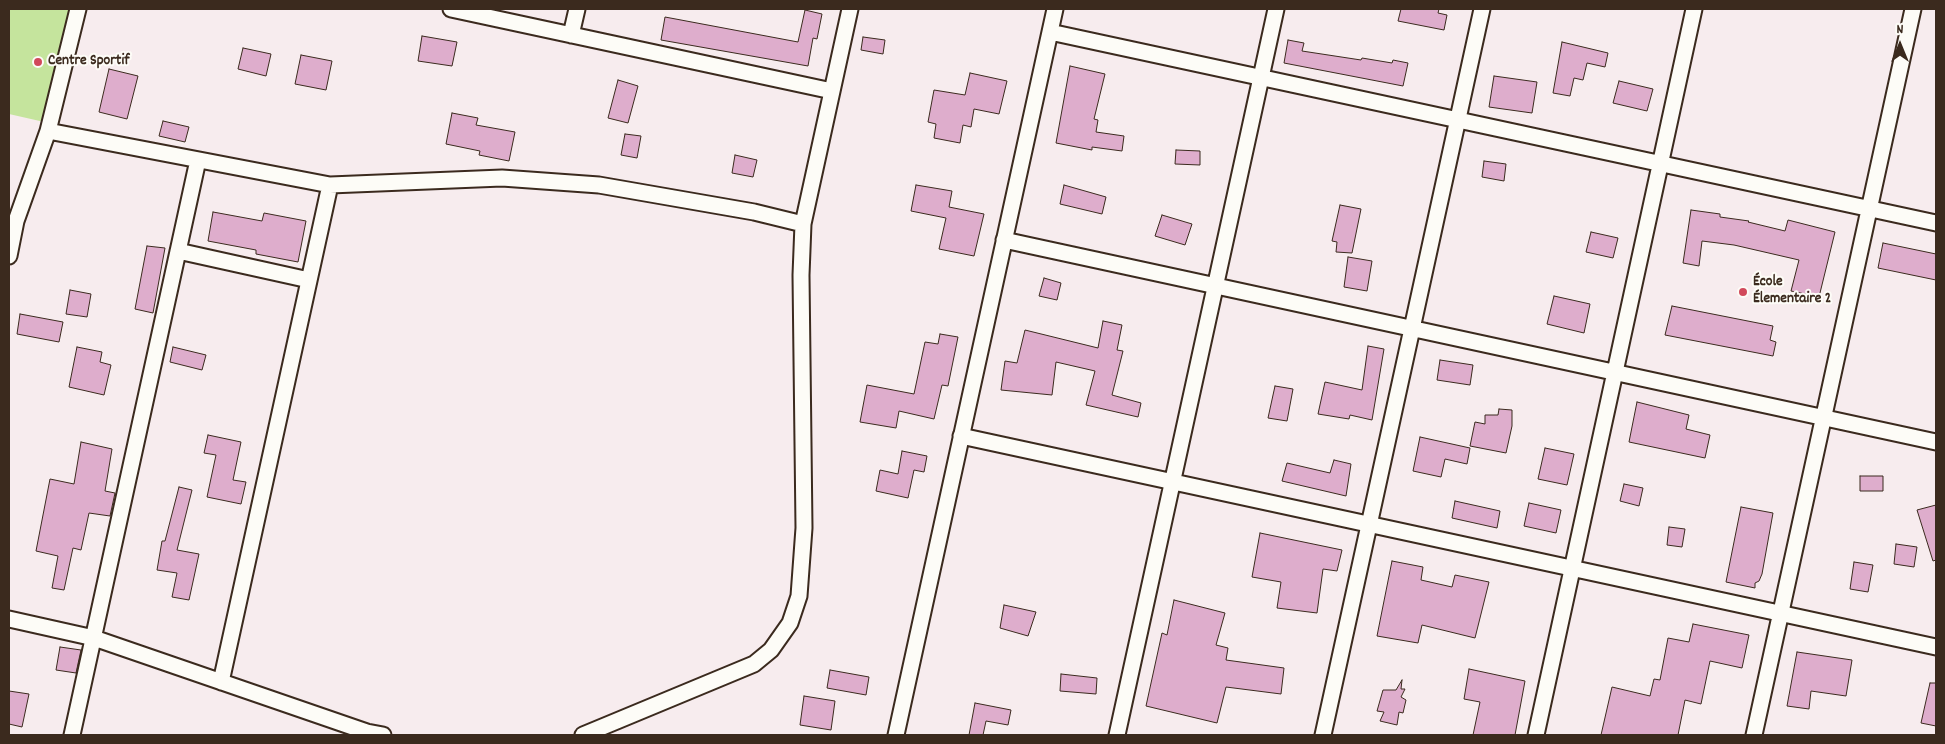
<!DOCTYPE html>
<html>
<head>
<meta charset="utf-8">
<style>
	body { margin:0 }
	#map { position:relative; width:1945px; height:744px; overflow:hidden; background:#f7ecee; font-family:Dekko,sans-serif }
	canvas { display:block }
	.frame { position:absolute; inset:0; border:10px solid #3b2a1e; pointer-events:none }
	.north { position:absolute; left:1875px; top:20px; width:50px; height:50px; -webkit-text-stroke:4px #fdfcf7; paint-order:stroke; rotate:0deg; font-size:14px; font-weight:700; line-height:20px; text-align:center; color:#3b2a1e }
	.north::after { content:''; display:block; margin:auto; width:18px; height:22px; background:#3b2a1e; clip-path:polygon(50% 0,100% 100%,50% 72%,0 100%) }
</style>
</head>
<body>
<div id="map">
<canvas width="1945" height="744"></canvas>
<div class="frame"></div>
<div class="north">N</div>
</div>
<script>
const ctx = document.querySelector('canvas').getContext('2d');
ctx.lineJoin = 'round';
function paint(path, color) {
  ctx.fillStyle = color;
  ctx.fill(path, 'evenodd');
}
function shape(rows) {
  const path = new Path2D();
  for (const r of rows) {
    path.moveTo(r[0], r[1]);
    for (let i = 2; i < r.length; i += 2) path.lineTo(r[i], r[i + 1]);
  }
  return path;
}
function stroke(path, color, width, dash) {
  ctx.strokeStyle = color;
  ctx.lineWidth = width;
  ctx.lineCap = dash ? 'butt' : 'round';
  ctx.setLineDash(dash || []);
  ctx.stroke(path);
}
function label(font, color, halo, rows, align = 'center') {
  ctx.font = font + ' Dekko,sans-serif';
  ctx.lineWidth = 4;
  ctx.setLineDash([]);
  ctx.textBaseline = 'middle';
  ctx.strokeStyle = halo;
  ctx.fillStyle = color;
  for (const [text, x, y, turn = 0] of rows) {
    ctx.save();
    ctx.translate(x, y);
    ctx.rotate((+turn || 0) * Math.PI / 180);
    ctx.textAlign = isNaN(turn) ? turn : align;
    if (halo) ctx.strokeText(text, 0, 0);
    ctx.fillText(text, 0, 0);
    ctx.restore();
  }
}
const green = shape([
	[9,9,78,9,53,124,9,114]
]);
const building = shape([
	[1401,9,1439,9,1438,13,1447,15,1444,30,1398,21,1401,9],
	[805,10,822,14,817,39,813,38,808,66,661,40,665,17,798,42,805,10],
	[422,36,457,42,452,66,418,61,422,36],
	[863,37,885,40,883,54,861,50,863,37],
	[1288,40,1304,43,1302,51,1361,60,1362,58,1392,63,1393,60,1408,63,1403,86,1284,63,1288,40],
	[1562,42,1608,53,1605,67,1587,63,1583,80,1574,78,1570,96,1553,93,1562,42],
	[243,48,271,54,266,76,238,69,243,48],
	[301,55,332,61,326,90,295,84,301,55],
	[1070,66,1105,74,1094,119,1098,120,1096,132,1124,136,1122,151,1092,147,1092,150,1056,143,1070,66],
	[109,69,138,76,127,119,99,112,109,69],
	[970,73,1007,81,999,114,974,109,971,127,963,125,960,143,934,138,936,124,928,122,934,90,965,95,970,73],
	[1494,76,1537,82,1532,113,1489,107,1494,76],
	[618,80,638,86,628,123,608,118,618,80],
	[1619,81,1653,89,1647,111,1613,103,1619,81],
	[452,113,478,118,476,125,515,132,509,161,479,155,480,151,446,144,452,113],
	[163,121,189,127,185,142,159,136,163,121],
	[625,134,641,136,637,158,621,155,625,134],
	[1176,150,1200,151,1200,165,1175,164,1176,150],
	[735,155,757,160,753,177,732,173,735,155],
	[1484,161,1506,164,1504,181,1482,177,1484,161],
	[916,185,952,191,949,207,984,214,974,256,939,249,946,218,911,211,916,185],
	[1064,185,1106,197,1102,214,1060,204,1064,185],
	[1340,205,1361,209,1352,253,1336,252,1337,242,1332,241,1340,205],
	[1691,210,1720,214,1720,217,1749,221,1748,222,1785,231,1788,220,1835,232,1819,297,1791,291,1799,260,1734,245,1702,241,1699,266,1683,263,1691,210],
	[213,212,262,221,264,213,306,221,298,262,256,254,256,250,208,241,213,212],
	[1162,215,1192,224,1185,245,1155,236,1162,215],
	[1591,232,1618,238,1613,258,1586,252,1591,232],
	[1883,243,1936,254,1936,280,1878,268,1883,243],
	[147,246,165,248,153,313,135,309,147,246],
	[1348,257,1372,261,1367,291,1344,287,1348,257],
	[1044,278,1061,283,1057,300,1039,296,1044,278],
	[70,290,91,294,87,317,66,314,70,290],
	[1554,296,1590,304,1584,333,1547,324,1554,296],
	[1672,306,1773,326,1770,340,1776,342,1773,356,1665,335,1672,306],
	[20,314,63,322,59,342,17,334,20,314],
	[1103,321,1122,325,1117,350,1123,351,1112,395,1141,403,1138,417,1086,405,1095,371,1056,362,1052,395,1001,390,1005,361,1017,363,1025,330,1098,348,1103,321],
	[940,334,958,337,948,386,942,385,934,419,899,411,896,428,860,422,867,385,914,394,925,342,938,344,940,334],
	[1368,346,1384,349,1372,420,1350,415,1349,419,1318,414,1325,382,1362,390,1368,346],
	[77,347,102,352,100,362,111,365,104,395,69,387,77,347],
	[173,347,206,355,202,370,170,362,173,347],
	[1440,360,1473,365,1470,385,1437,380,1440,360],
	[1275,386,1293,389,1287,421,1268,418,1275,386],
	[1637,402,1689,415,1686,429,1710,435,1705,458,1629,442,1637,402],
	[1499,409,1512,410,1512,426,1506,453,1470,446,1475,422,1485,424,1485,415,1498,415,1499,409],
	[208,435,241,442,233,480,246,482,241,504,207,497,216,455,204,453,208,435],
	[1420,437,1470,448,1467,464,1445,459,1441,477,1413,471,1420,437],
	[81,442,112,449,105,491,115,493,110,516,89,513,81,550,73,548,64,590,52,588,58,556,36,551,50,479,74,484,81,442],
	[1545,448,1574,454,1567,485,1538,479,1545,448],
	[902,451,927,456,924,472,914,470,908,498,876,491,880,470,898,474,902,451],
	[1334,460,1351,464,1346,496,1282,481,1287,463,1330,473,1334,460],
	[1860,476,1883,476,1883,491,1860,491,1860,476],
	[1624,484,1643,488,1639,506,1620,501,1624,484],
	[179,487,192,490,177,550,199,554,189,600,172,597,177,573,157,570,162,541,165,541,179,487],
	[1455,501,1500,511,1497,528,1452,518,1455,501],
	[1529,503,1561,510,1556,533,1524,526,1529,503],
	[1936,505,1936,560,1933,561,1917,510,1936,505],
	[1741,507,1773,513,1762,574,1759,581,1755,583,1755,588,1726,582,1741,507],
	[1669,527,1685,529,1682,547,1667,545,1669,527],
	[1260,533,1342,550,1337,571,1323,569,1317,613,1277,608,1281,582,1252,577,1260,533],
	[1896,544,1917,547,1914,567,1894,564,1896,544],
	[1392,561,1423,567,1421,580,1452,587,1455,575,1489,582,1475,638,1422,625,1418,643,1377,636,1392,561],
	[1854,562,1873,565,1868,592,1850,589,1854,562],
	[1174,600,1225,613,1216,645,1228,648,1226,660,1284,668,1281,694,1226,687,1217,723,1146,706,1162,633,1167,635,1174,600],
	[1004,605,1036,612,1028,636,1000,628,1004,605],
	[1693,624,1749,635,1742,668,1710,661,1701,704,1685,700,1678,735,1601,735,1612,687,1650,696,1654,679,1660,680,1668,638,1689,642,1693,624],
	[60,647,81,650,76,673,56,670,60,647],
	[1797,652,1852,660,1846,696,1811,691,1809,709,1787,706,1797,652],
	[1469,669,1525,681,1515,735,1473,735,1480,702,1464,699,1469,669],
	[830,670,869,677,866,695,827,688,830,670],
	[1061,674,1097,678,1096,694,1060,691,1061,674],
	[1402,680,1401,689,1405,689,1401,697,1406,700,1403,713,1399,712,1397,725,1380,721,1384,712,1377,711,1383,690,1396,690,1402,680],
	[1930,683,1936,683,1936,726,1921,723,1930,683],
	[9,691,29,694,22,727,9,724,9,691],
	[804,696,835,701,831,730,800,725,804,696],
	[975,703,1011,710,1008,725,986,721,983,735,969,735,975,703]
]);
const street = shape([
	[451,9,832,91],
	[1050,32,1936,223],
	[571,35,577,9],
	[48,131,330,185,502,178,599,185,754,212,803,224],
	[1004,240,1936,442],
	[178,251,309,280],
	[9,256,16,221,48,131,78,9],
	[961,436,1936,647],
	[9,619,94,638,367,732,383,735],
	[221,682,330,185],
	[72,735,198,160],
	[583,735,754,664,771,650,790,623,799,596,804,528,801,275,803,224,850,9],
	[896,735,1055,9],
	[1117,735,1276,9],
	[1323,735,1482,9],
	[1536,735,1694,9],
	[1754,735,1913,9]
]);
const markers = [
	[38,62,5,"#d1495b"],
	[1743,292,5,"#d1495b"]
];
const poiNames = [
	["Centre Sportif",48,62],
	["École",1753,283],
	["Élementaire 2",1753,300]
];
paint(green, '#c5e49d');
paint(building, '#deadcc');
stroke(building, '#3b2a1e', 1);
stroke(street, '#3b2a1e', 19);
stroke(street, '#fdfcf7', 15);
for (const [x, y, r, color] of markers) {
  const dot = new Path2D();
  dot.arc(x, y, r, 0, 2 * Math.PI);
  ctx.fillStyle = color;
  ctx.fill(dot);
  stroke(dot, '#fdfcf7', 2);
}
label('bold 15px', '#3b2a1e', '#fdfcf7', poiNames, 'left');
</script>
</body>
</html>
